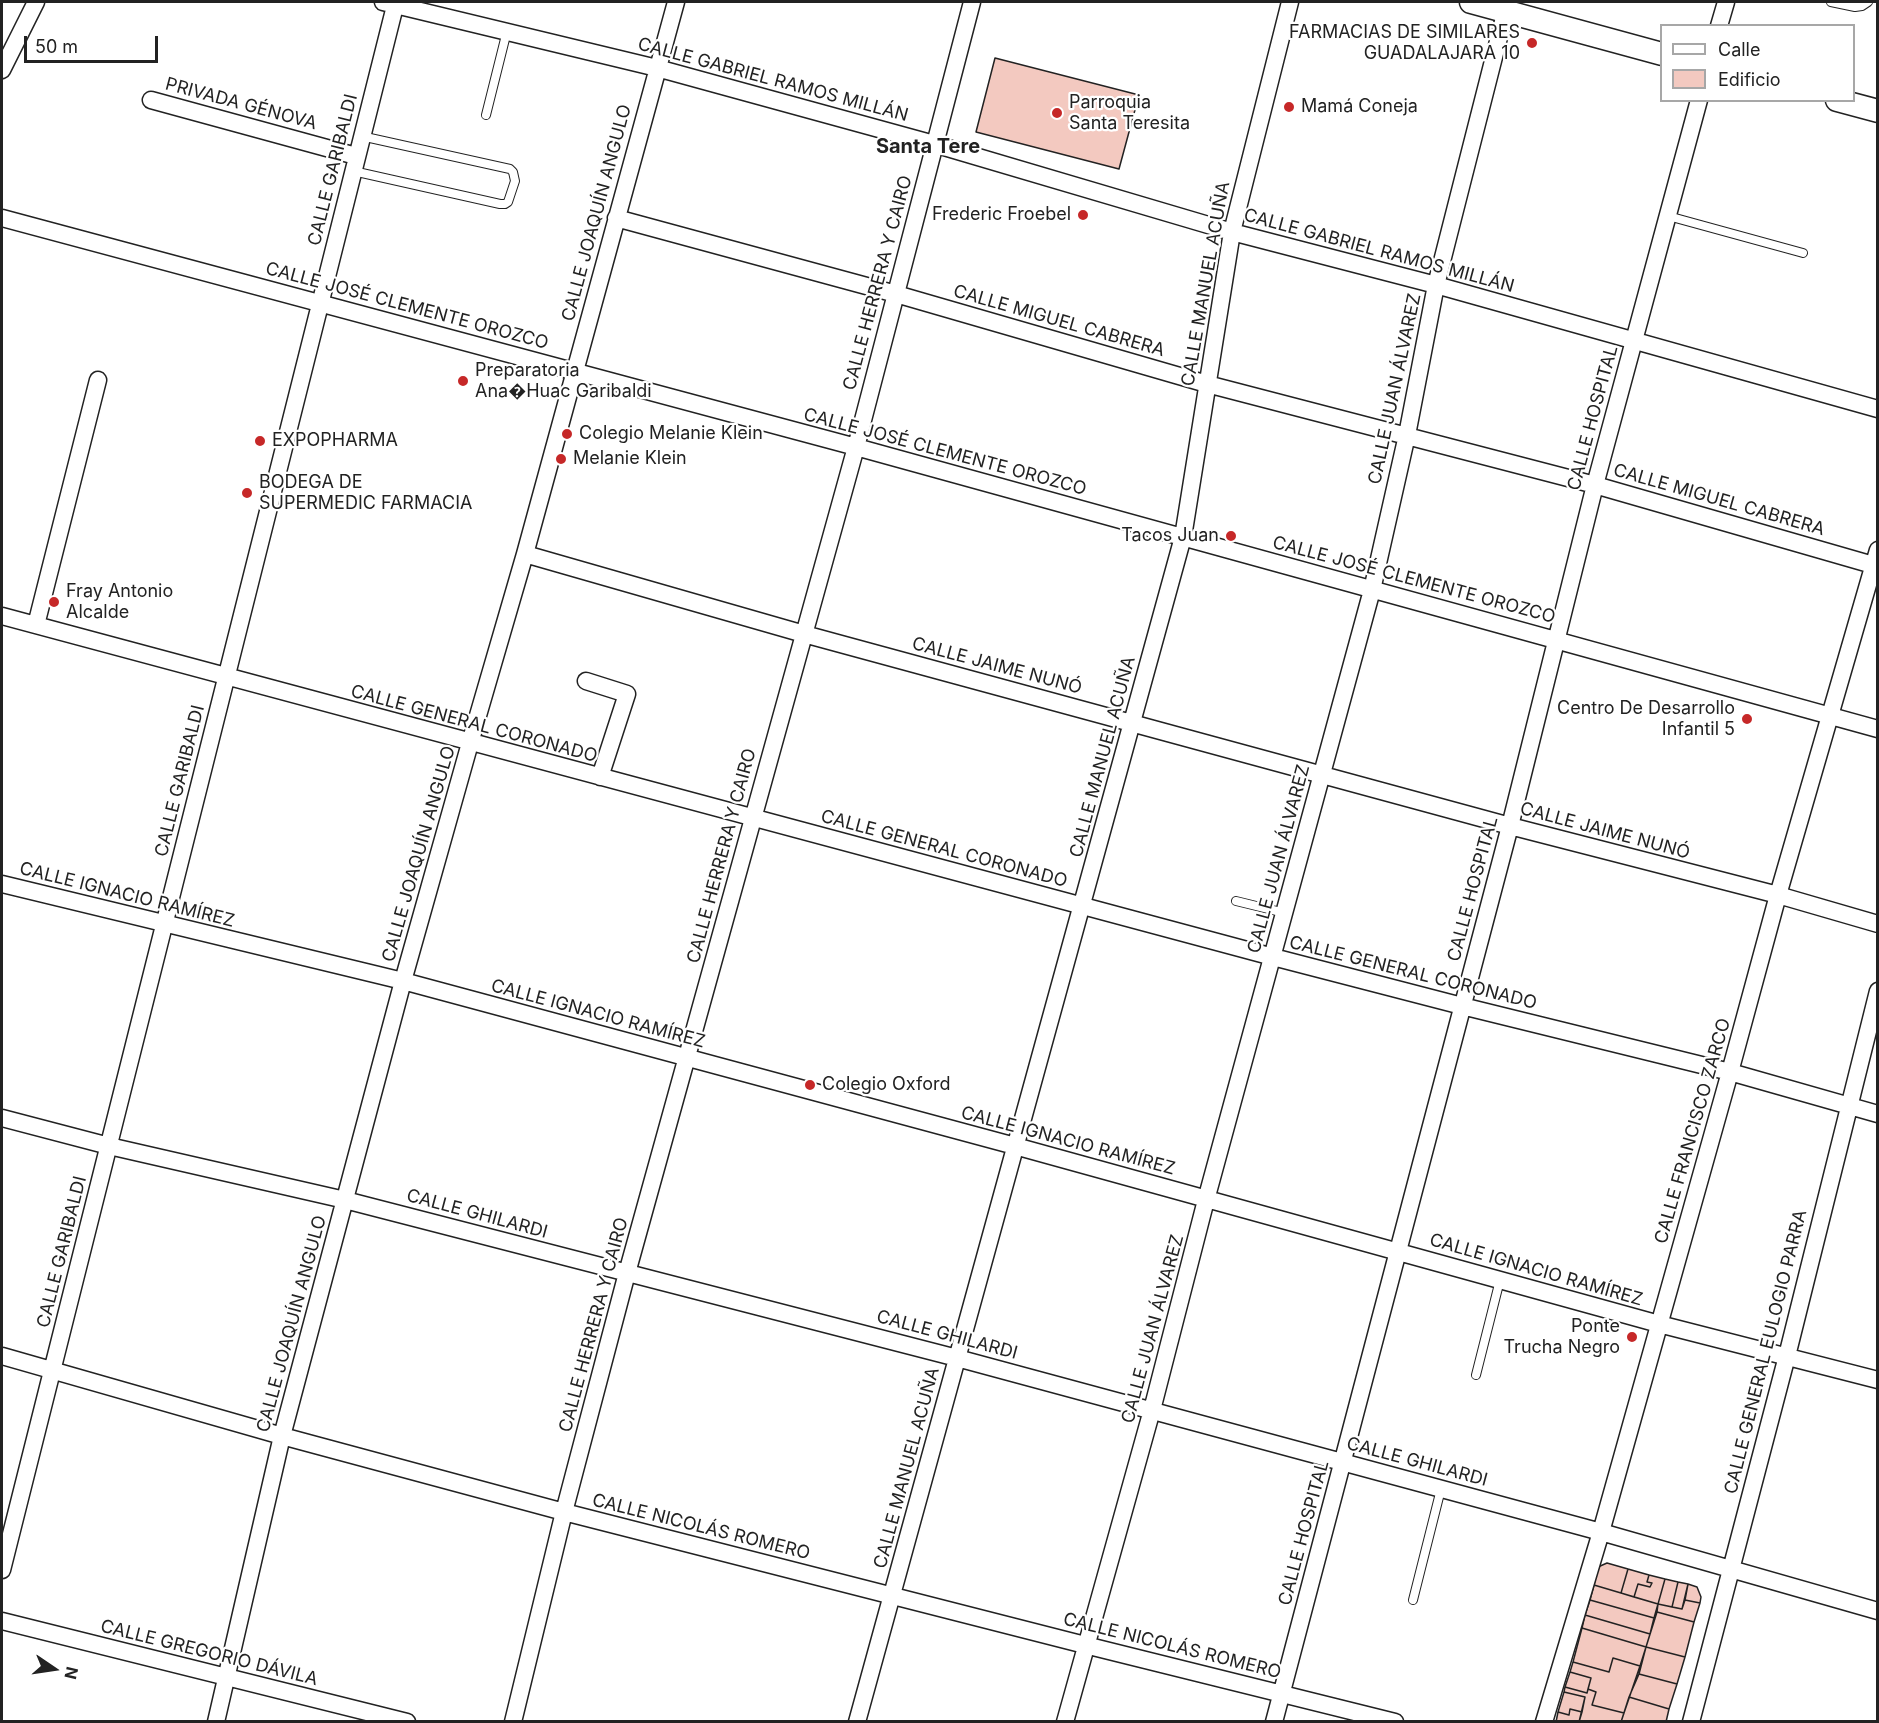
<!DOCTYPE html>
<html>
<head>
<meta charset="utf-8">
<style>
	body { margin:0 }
	#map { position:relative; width:1879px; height:1723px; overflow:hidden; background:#fff; font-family:Inter,sans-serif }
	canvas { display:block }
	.frame { position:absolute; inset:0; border:3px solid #222; pointer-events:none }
	.legend { position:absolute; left:1660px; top:24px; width:195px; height:78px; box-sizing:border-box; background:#fff; border:2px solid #a7a7a7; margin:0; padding:8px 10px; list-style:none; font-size:18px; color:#222 }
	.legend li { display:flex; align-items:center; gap:12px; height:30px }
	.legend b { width:30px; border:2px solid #a7a7a7 }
	.north { position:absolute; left:24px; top:1639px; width:60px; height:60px; -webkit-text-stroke:4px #fff; paint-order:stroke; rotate:103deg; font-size:16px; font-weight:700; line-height:24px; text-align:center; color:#222 }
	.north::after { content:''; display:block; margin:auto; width:21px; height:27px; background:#222; clip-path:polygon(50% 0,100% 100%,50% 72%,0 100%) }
	.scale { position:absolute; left:24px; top:36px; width:134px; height:27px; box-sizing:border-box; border:3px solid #222; border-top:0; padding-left:8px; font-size:18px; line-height:21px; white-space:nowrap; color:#222; -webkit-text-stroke:4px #fff; paint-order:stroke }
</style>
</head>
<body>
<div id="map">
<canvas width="1879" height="1723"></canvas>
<div class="frame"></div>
<ul class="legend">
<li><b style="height:8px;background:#fff"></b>Calle</li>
<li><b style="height:16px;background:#f3c9c0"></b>Edificio</li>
</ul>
<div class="north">N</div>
<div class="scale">50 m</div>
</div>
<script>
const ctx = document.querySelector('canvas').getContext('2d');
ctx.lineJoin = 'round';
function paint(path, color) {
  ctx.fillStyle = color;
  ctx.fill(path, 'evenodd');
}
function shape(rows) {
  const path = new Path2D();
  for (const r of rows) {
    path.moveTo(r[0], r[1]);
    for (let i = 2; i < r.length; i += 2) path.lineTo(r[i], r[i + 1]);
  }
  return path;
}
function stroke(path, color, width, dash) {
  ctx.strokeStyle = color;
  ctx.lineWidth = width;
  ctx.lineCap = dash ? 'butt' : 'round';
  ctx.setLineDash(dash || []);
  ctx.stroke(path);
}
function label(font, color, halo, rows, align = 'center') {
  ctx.font = font + ' Inter,sans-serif';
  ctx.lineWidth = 4.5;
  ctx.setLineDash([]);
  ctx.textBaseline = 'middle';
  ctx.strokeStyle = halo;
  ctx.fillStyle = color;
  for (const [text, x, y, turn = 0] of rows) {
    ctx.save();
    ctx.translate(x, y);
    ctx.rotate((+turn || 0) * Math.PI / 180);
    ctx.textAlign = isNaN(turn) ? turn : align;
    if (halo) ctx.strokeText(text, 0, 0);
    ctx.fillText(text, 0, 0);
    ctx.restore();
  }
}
const building = shape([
	[995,58,1139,95,1119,169,976,132,995,58],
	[1607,1563,1628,1569,1621,1593,1594,1585,1598,1567,1607,1563],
	[1628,1569,1649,1575,1647,1582,1652,1583,1650,1587,1638,1584,1634,1597,1621,1593,1628,1569],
	[1649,1575,1665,1579,1658,1604,1634,1597,1638,1584,1650,1587,1652,1583,1647,1582,1649,1575],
	[1665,1579,1678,1582,1672,1607,1658,1604,1665,1579],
	[1678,1582,1688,1584,1682,1609,1672,1607,1678,1582],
	[1688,1584,1697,1587,1701,1597,1700,1603,1685,1600,1688,1584],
	[1594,1585,1658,1604,1654,1618,1590,1600,1594,1585],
	[1590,1600,1654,1618,1650,1634,1585,1615,1590,1600],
	[1685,1600,1700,1603,1694,1622,1657,1612,1658,1604,1682,1609,1685,1600],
	[1657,1612,1694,1622,1685,1657,1646,1647,1657,1612],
	[1585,1615,1650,1634,1646,1647,1582,1628,1585,1615],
	[1582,1628,1646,1647,1640,1666,1613,1658,1609,1672,1573,1662,1582,1628],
	[1646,1647,1685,1657,1677,1684,1639,1674,1646,1647],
	[1613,1658,1640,1666,1624,1713,1592,1705,1596,1692,1588,1689,1591,1678,1570,1672,1573,1662,1609,1672,1613,1658],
	[1570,1672,1591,1678,1587,1693,1565,1687,1570,1672],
	[1639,1674,1677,1684,1669,1709,1629,1697,1639,1674],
	[1565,1687,1587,1693,1588,1689,1596,1692,1592,1705,1624,1713,1621,1722,1579,1722,1585,1697,1564,1692,1565,1687],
	[1564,1692,1585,1697,1582,1712,1570,1709,1569,1715,1558,1712,1564,1692],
	[1629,1697,1669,1709,1666,1722,1621,1722,1629,1697],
	[1570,1709,1582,1712,1579,1722,1556,1722,1558,1712,1569,1715,1570,1709]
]);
const lane = shape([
	[1831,2,1855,7,1862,6,1868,2],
	[486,115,507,31],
	[353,171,500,204,505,204,508,202,515,181,513,172,510,169,361,136],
	[1668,216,1803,253],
	[1236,901,1285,913],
	[1476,1375,1500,1280],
	[1413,1600,1441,1489]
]);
const street = shape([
	[383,2,657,68,934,144,1232,232,1436,285,1878,409],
	[1719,26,1726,2],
	[2,70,36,2],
	[151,100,356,156],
	[2,218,856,447,1878,729],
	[616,218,896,294,1207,384,1595,485,1873,565],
	[525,554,804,634,1510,826,1778,895,1878,924],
	[2,616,1273,957,1462,1006,1730,1072,1878,1114],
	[36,625,98,380],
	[586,681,627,694,600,777],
	[2,884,403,981,1015,1146,1659,1324,1878,1380],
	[2,1118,109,1146,345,1200,957,1358,1601,1532,1878,1611],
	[2,1356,282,1436,564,1512,1085,1645,1395,1722],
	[2,1570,396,2],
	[2,1621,407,1722],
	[216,1722,282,1436,403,981,470,743,525,554,676,2],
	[513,1722,564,1512,627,1273,856,447,972,2],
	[857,1722,1183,537,1232,232,1290,2],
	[1065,1722,1152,1410,1206,1200,1372,590,1407,435,1436,285,1508,2],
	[1274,1722,1510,826,1595,485,1699,100],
	[1544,1722,1601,1532,1730,1072,1778,895,1878,550],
	[1691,1722,1787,1356,1878,991]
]);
const secondary = shape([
	[1471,2,1662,54],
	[1837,100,1878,111]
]);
const markers = [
	[1532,43,6,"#c62828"],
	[1289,107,6,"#c62828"],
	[1057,113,6,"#c62828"],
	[1083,215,6,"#c62828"],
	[463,381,6,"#c62828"],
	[567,434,6,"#c62828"],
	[260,441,6,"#c62828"],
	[561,459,6,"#c62828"],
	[247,493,6,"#c62828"],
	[1231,536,6,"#c62828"],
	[54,602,6,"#c62828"],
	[1747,719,6,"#c62828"],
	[810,1085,6,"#c62828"],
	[1632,1337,6,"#c62828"]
];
const poiNames = [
	["FARMACIAS DE SIMILARES",1520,33,"right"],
	["GUADALAJARA 10",1520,54,"right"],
	["Parroquia",1069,103],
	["Santa Teresita",1069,124],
	["Mamá Coneja",1301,107],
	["Frederic Froebel",1071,215,"right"],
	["Preparatoria",475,371],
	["Ana�Huac Garibaldi",475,392],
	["Colegio Melanie Klein",579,434],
	["EXPOPHARMA",272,441],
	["Melanie Klein",573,459],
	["BODEGA DE",259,483],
	["SUPERMEDIC FARMACIA",259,504],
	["Tacos Juan",1219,536,"right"],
	["Fray Antonio",66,592],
	["Alcalde",66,613],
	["Centro De Desarrollo",1735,709,"right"],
	["Infantil 5",1735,730,"right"],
	["Colegio Oxford",822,1085],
	["Ponte",1620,1327,"right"],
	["Trucha Negro",1620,1348,"right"]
];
const streetNames = [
	["CALLE GABRIEL RAMOS MILLÁN",773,80,15],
	["PRIVADA GÉNOVA",241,104,15],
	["CALLE GARIBALDI",333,170,-76],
	["CALLE JOAQUÍN ANGULO",597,213,-75],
	["CALLE GABRIEL RAMOS MILLÁN",1379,251,15],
	["CALLE HERRERA Y CAIRO",878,283,-75],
	["CALLE MANUEL ACUÑA",1206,284,-80],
	["CALLE JOSÉ CLEMENTE OROZCO",407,306,15],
	["CALLE MIGUEL CABRERA",1059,321,16],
	["CALLE JUAN ÁLVAREZ",1395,389,-78],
	["CALLE HOSPITAL",1593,418,-75],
	["CALLE JOSÉ CLEMENTE OROZCO",945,452,15],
	["CALLE MIGUEL CABRERA",1719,500,16],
	["CALLE JOSÉ CLEMENTE OROZCO",1414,580,15],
	["CALLE JAIME NUNÓ",997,666,15],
	["CALLE GENERAL CORONADO",474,724,15],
	["CALLE MANUEL ACUÑA",1103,757,-75],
	["CALLE GARIBALDI",180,781,-76],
	["CALLE JAIME NUNÓ",1605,831,15],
	["CALLE GENERAL CORONADO",944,849,15],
	["CALLE JOAQUÍN ANGULO",419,854,-74],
	["CALLE HERRERA Y CAIRO",722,856,-75],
	["CALLE JUAN ÁLVAREZ",1279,859,-75],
	["CALLE HOSPITAL",1473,889,-75],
	["CALLE IGNACIO RAMÍREZ",127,895,14],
	["CALLE GENERAL CORONADO",1413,973,14],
	["CALLE IGNACIO RAMÍREZ",598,1014,15],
	["CALLE FRANCISCO ZARCO",1693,1131,-74],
	["CALLE IGNACIO RAMÍREZ",1068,1141,15],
	["CALLE GHILARDI",477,1214,15],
	["CALLE GARIBALDI",62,1252,-76],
	["CALLE IGNACIO RAMÍREZ",1536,1270,16],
	["CALLE JOAQUÍN ANGULO",292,1324,-75],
	["CALLE HERRERA Y CAIRO",594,1325,-75],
	["CALLE JUAN ÁLVAREZ",1153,1329,-75],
	["CALLE GHILARDI",947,1335,15],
	["CALLE GENERAL EULOGIO PARRA",1766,1352,-76],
	["CALLE GHILARDI",1417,1462,15],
	["CALLE MANUEL ACUÑA",907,1468,-75],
	["CALLE NICOLÁS ROMERO",701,1527,14],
	["CALLE HOSPITAL",1304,1533,-75],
	["CALLE NICOLÁS ROMERO",1172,1646,14],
	["CALLE GREGORIO DÁVILA",209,1653,14]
];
const neighbourhoodNames = [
	["Santa Tere",928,147]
];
paint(building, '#f3c9c0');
stroke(building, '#222', 1.5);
stroke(lane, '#222', 10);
stroke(street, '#222', 19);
stroke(secondary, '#222', 25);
stroke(lane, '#fff', 8);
stroke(street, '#fff', 16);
stroke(secondary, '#fff', 22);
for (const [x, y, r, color] of markers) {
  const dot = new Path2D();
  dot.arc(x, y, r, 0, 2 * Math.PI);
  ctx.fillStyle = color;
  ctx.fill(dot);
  stroke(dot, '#fff', 2);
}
label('18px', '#222', '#fff', poiNames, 'left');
label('18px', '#222', '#fff', streetNames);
label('bold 20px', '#222', '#fff', neighbourhoodNames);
</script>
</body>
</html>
